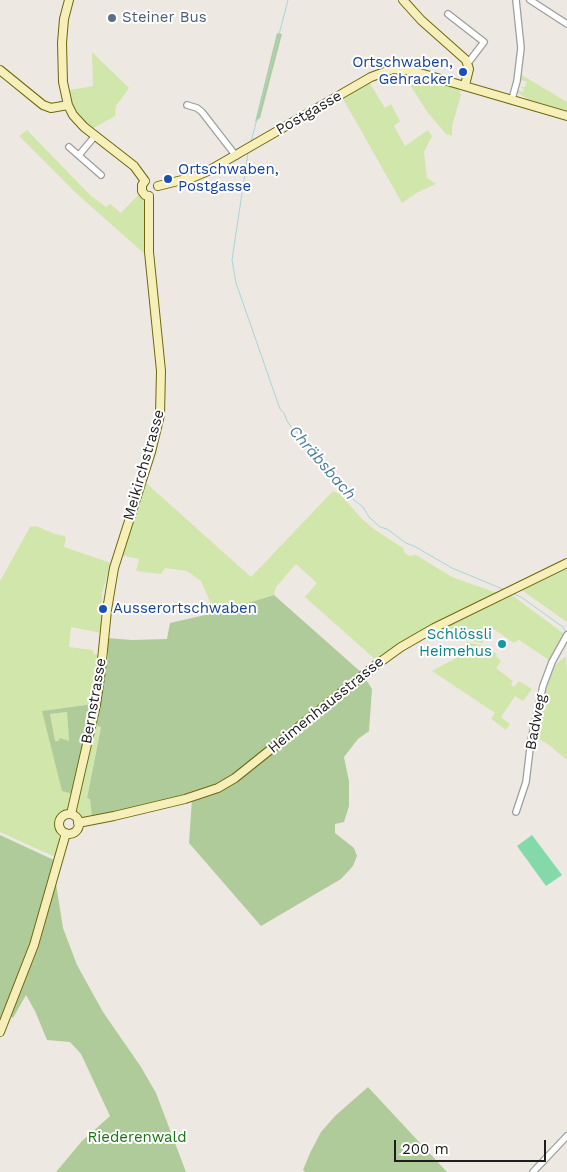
<!DOCTYPE html>
<html>
<head>
<meta charset="utf-8">
<style>
	body { margin:0 }
	#map { position:relative; width:567px; height:1172px; overflow:hidden; background:#eee8e3; font-family:"Work Sans",sans-serif }
	canvas { display:block }
	.scale { position:absolute; left:394px; top:1140px; width:152px; height:22px; box-sizing:border-box; border:2px solid #1d1d1d; border-top:0; padding-left:6px; font-size:15px; line-height:18px; white-space:nowrap; color:#1d1d1d; -webkit-text-stroke:4px #fff; paint-order:stroke }
</style>
</head>
<body>
<div id="map">
<canvas width="567" height="1172"></canvas>
<div class="scale">200 m</div>
</div>
<script>
const ctx = document.querySelector('canvas').getContext('2d');
ctx.lineJoin = 'round';
function paint(path, color) {
  ctx.fillStyle = color;
  ctx.fill(path, 'evenodd');
}
function shape(rows) {
  const path = new Path2D();
  for (const r of rows) {
    if (r.length === 3) {
      path.moveTo(r[0] + r[2], r[1]);
      path.arc(r[0], r[1], r[2], 0, 2 * Math.PI);
      continue;
    }
    path.moveTo(r[0], r[1]);
    for (let i = 2; i < r.length; i += 2) path.lineTo(r[i], r[i + 1]);
  }
  return path;
}
function stroke(path, color, width, dash) {
  ctx.strokeStyle = color;
  ctx.lineWidth = width;
  ctx.lineCap = dash ? 'butt' : 'round';
  ctx.setLineDash(dash || []);
  ctx.stroke(path);
}
function label(font, color, halo, rows, align = 'center') {
  ctx.font = font + ' "Work Sans",sans-serif';
  ctx.lineWidth = 4;
  ctx.setLineDash([]);
  ctx.textBaseline = 'middle';
  ctx.strokeStyle = halo;
  ctx.fillStyle = color;
  for (const [text, x, y, turn = 0] of rows) {
    ctx.save();
    ctx.translate(x, y);
    ctx.rotate((+turn || 0) * Math.PI / 180);
    ctx.textAlign = isNaN(turn) ? turn : align;
    if (halo) ctx.strokeText(text, 0, 0);
    ctx.fillText(text, 0, 0);
    ctx.restore();
  }
}
const grass = shape([
	[92,52,129,88,116,106,115,116,88,131,81,125,64,91,93,86],
	[403,74,424,78,459,89,461,95,452,126,452,136,446,134,428,113],
	[520,74,567,102,567,111,527,99,517,92,518,90,523,92,524,89,521,88,522,87,525,87,527,82,522,80,518,87],
	[369,82,385,108,391,104,400,121,394,126,405,146,428,130,432,136,424,152,427,178,436,184,418,192,402,203,342,97],
	[27,130,90,195,106,207,110,204,121,213,140,193,145,204,147,256,77,194,19,136],
	[145,482,251,577,333,491,340,494,362,519,375,530,403,548,404,552,409,556,416,555,452,577,500,594,377,661,305,597,317,583,296,564,276,587,274,595,218,612,217,604,211,604,201,581,187,571,165,568,161,574,136,571,139,559,120,555],
	[36,526,55,534,65,536,66,539,64,547,111,563,102,593,101,633,71,627,69,647,93,650,94,654,99,655,93,704,43,711,73,794,68,808,58,815,56,819,55,826,59,837,59,846,56,856,53,856,0,832,0,581,30,527],
	[567,566,567,622,520,589],
	[509,593,567,636,552,662,519,640,514,643,492,628,482,643,465,640,439,631,440,628],
	[466,642,484,646,497,654,496,656,501,661,496,668,513,681,511,685,514,687,519,681,532,689,523,701,515,696,501,717,510,724,506,730,491,719,495,713,432,671,469,651],
	[566,656,567,675,567,760,549,745,534,736,544,687,553,664,554,666],
	[67,712,69,741,55,741,50,714],
	[94,724,101,726,87,797,90,799,92,818,82,819,77,813,78,798]
]);
const forest = shape([
	[277,33,282,34,260,118,255,122],
	[274,595,362,673,372,689,369,731,358,739,344,757,349,781,349,806,344,822,335,824,335,833,354,848,357,856,353,866,341,879,261,926,189,843,192,799,92,818,90,799,87,798,101,727,94,724,108,657,107,638,132,640,167,639,170,623,218,612],
	[93,704,73,794,62,791,42,711],
	[67,712,69,741,60,738,58,741,55,741,50,714],
	[0,835,56,861,22,972,0,1026],
	[56,884,63,928,77,965,103,1012,141,1067,156,1093,186,1172,56,1172,82,1141,110,1116,81,1054,70,1042,47,1040,35,1011,26,995,13,1018,10,1016,39,945],
	[368,1087,447,1172,305,1172,303,1170,310,1153,321,1132,335,1116]
]);
const pitch = shape([
	[532,835,562,875,546,886,517,846]
]);
const stream = shape([
	[251,142,288,0],
	[248,153,232,260,236,283,280,409,284,413,287,421,291,427,299,434,303,441,316,454,323,465,335,476,340,486,349,492,354,500,363,507,369,517,380,527,387,529,406,543,414,546,452,568,505,590],
	[514,594,521,597,563,627,566,632]
]);
const street = shape([
	[530,0,567,24],
	[448,14,484,42,468,63],
	[512,99,517,81,521,48,516,0],
	[187,105,197,108,202,112,236,156],
	[69,147,101,175],
	[79,155,95,136],
	[516,812,526,782,531,740,543,686,552,662,567,635],
	[533,1172,567,1136]
]);
const secondary = shape([
	[69,0,64,19,62,43,63,82,68,105,73,115,84,127,134,166,145,181],
	[403,0,421,20,466,60,469,69,465,85],
	[0,70,43,105,51,108,68,105],
	[145,181,142,185,142,191,145,195,149,196],
	[158,186,194,177,208,171,371,77,393,69,413,71,567,116],
	[71,814,96,705,101,670,107,610,114,568,151,452,160,415,161,371,149,252,149,196],
	[69,824,10],
	[78,823,114,816,185,799,218,788,235,778,376,665,401,647,434,628,567,563],
	[0,1032,34,945,66,833]
]);
const markers = [
	[112,18,5,"#5c6f8a"],
	[463,72,5,"#1a4fb4"],
	[168,179,5,"#1a4fb4"],
	[103,609,5,"#1a4fb4"],
	[502,644,5,"#0f9aa8"]
];
const serviceNames = [
	["Steiner Bus",122,18]
];
const transitNames = [
	["Ortschwaben,",453,63,"right"],
	["Gehracker",453,80,"right"],
	["Ortschwaben,",178,170],
	["Postgasse",178,187],
	["Ausserortschwaben",113,609]
];
const streetNames = [
	["Postgasse",309,113,-30],
	["Meikirchstrasse",144,465,-74],
	["Bernstrasse",94,701,-80],
	["Heimenhausstrasse",326,705,-39],
	["Badweg",536,722,-79]
];
const cultureNames = [
	["Schlössli",492,635],
	["Heimehus",492,652]
];
const parkNames = [
	["Riederenwald",137,1138]
];
const waterNames = [
	["Chräbsbach",322,463,49]
];
paint(grass, '#d1e6ab');
paint(forest, '#b0cb9a');
paint(pitch, '#84d9ab');
stroke(stream, '#a5d6d9', 1);
stroke(street, '#9e9e9e', 8);
stroke(secondary, '#6d680a', 10);
stroke(street, '#fff', 5.5);
stroke(secondary, '#f6efb9', 8);
for (const [x, y, r, color] of markers) {
  const dot = new Path2D();
  dot.arc(x, y, r, 0, 2 * Math.PI);
  ctx.fillStyle = color;
  ctx.fill(dot);
  stroke(dot, '#fff', 2);
}
label('15px', '#4e5e75', '#fff', serviceNames, 'left');
label('15px', '#164399', '#fff', transitNames, 'left');
label('15px', '#1d1d1d', '#fff', streetNames);
label('15px', '#0d838f', '#fff', cultureNames, 'right');
label('15px', '#187511', '#fff', parkNames);
label('italic 16px', '#487d98', '#fff', waterNames);
</script>
</body>
</html>
